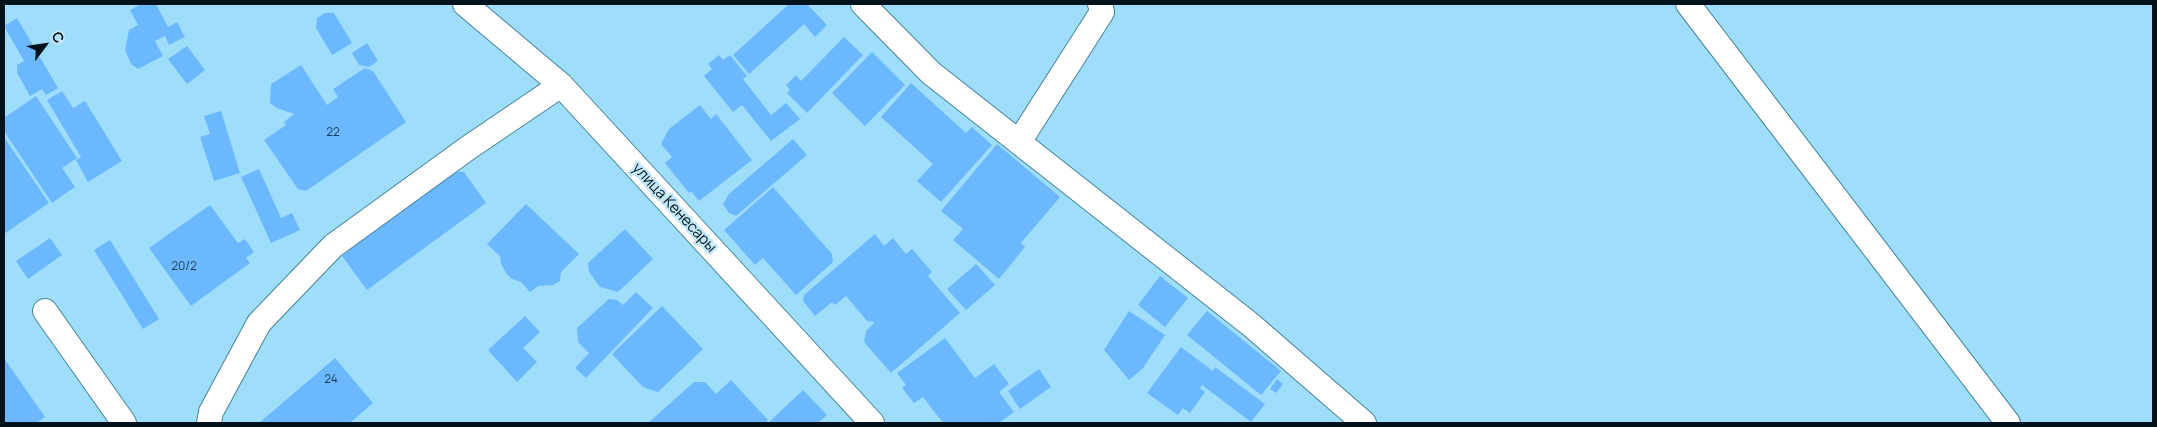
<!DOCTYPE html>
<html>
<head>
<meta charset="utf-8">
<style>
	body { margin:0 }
	#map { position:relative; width:2157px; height:427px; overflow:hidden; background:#9fdefa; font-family:Manrope,sans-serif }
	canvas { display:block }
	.frame { position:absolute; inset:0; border:5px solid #00131d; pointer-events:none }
	.north { position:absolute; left:20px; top:20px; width:50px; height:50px; -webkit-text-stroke:4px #c3e7f8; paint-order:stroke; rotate:59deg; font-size:14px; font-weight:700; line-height:20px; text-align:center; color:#00131d }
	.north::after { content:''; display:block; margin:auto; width:18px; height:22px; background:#00131d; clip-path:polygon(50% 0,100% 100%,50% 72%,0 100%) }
</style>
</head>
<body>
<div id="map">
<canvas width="2157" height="427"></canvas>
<div class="frame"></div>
<div class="north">С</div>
</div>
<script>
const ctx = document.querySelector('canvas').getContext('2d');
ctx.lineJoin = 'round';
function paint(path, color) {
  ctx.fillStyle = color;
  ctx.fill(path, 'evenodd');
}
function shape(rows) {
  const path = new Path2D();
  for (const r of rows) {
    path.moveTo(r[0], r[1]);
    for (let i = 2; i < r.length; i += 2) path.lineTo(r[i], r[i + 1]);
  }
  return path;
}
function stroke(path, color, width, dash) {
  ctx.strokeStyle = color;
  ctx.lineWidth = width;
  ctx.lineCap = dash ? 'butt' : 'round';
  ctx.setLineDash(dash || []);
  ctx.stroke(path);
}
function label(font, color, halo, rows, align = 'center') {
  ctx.font = font + ' Manrope,sans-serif';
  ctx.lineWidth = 5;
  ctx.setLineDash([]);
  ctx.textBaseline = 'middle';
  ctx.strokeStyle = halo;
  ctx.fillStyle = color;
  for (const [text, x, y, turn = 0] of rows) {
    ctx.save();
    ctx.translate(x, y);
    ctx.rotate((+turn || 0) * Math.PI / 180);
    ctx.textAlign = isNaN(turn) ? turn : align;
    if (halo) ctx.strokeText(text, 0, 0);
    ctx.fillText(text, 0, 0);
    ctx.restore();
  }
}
const building = shape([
	[141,4,156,4,168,27,177,22,185,37,169,45,165,36,155,41,163,56,138,69,131,64,125,50,129,30,138,25,130,10],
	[789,4,807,4,827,25,815,37,804,24,749,74,733,55],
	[325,13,334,13,352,43,332,55,316,28,317,18],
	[17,18,58,88,46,95,42,89,30,96,17,73,17,65,24,61,4,26],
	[844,37,863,55,807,113,787,93,790,90,786,85,796,75,801,81],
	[367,43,378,61,369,67,359,65,352,53],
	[187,46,205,70,187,84,168,59],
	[872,52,905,85,865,126,832,93],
	[719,55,723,60,730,55,747,76,743,79,771,115,786,103,800,119,771,141,742,105,733,112,704,76,712,69,708,64],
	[301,65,327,105,338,97,333,89,365,68,373,71,406,122,306,191,298,189,264,140,286,125,284,122,294,114,277,108,270,103,271,84],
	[911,83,966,133,972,127,992,145,941,202,917,181,933,164,881,117],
	[62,91,73,108,85,101,122,161,88,182,76,160,81,157,47,100],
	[36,96,77,158,62,168,75,187,52,203,4,131,4,118],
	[700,105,711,119,716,114,752,160,699,201,691,191,689,193,665,163,672,157,661,144,669,129],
	[221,111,240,173,214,181,200,137,210,134,204,116],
	[4,137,49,203,4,234],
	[793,139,807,155,736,216,729,213,723,204,729,194],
	[997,144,1060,197,1021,243,1025,247,999,279,953,240,963,229,941,211],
	[259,169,281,218,292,213,300,230,271,243,241,177],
	[448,171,464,172,486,203,367,290,342,256,365,238,364,231],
	[773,187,832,254,833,262,796,295,763,258,755,265,724,230],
	[526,204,579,254,561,272,560,281,553,285,538,286,530,292,521,282,512,279,506,273,501,264,500,256,487,244],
	[210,205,238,243,245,239,254,252,246,258,250,263,191,306,149,248],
	[625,229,653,259,618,292,600,287,589,272,588,263],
	[875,234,884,246,893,238,906,254,912,249,932,272,928,276,960,313,891,373,864,342,866,331,875,322,867,321,846,296,835,305,832,302,815,316,803,301,804,295],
	[50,238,62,255,28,279,16,261],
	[110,240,159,319,143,329,94,250],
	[976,264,995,285,966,310,947,289],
	[1160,276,1188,298,1165,327,1138,305],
	[636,292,653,308,586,378,575,368,589,353,578,342,577,328,609,299,617,300,623,305],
	[662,306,703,349,658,392,643,387,612,354],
	[1129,311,1165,335,1143,368,1129,380,1104,350],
	[1207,311,1281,371,1261,395,1187,335],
	[525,316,540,332,523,348,537,362,517,382,488,350],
	[945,338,975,378,994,364,1009,384,999,392,1014,412,999,423,943,423,923,397,914,403,902,388,906,385,897,373],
	[1181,347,1213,371,1215,367,1265,404,1251,422,1202,385,1200,388,1205,392,1190,413,1183,408,1178,415,1147,393],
	[4,358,45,417,36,423,4,423],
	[335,358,373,403,350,423,259,423],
	[1039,369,1051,387,1020,409,1008,391],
	[1277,379,1283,384,1276,393,1270,389],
	[731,380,768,420,765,423,648,423,694,382,705,382,716,394],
	[803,390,827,415,818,423,768,423]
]);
const street = shape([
	[465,4,561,85,872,423],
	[863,4,931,73,1251,325,1364,423],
	[1688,4,2008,423],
	[1019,142,1102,12,1100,4],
	[45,311,124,423],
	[209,423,211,412,259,323,333,246,468,148,561,85]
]);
const numberNames = [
	["22",333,133],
	["20/2",184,267],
	["24",331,380]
];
const streetNames = [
	["улица Кенесары",674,208,47]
];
paint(building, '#6bb8fe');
stroke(street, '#45829c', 26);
stroke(street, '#fff', 24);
label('12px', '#1b3c55', null, numberNames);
label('15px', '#00131d', '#c3e7f8', streetNames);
</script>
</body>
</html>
